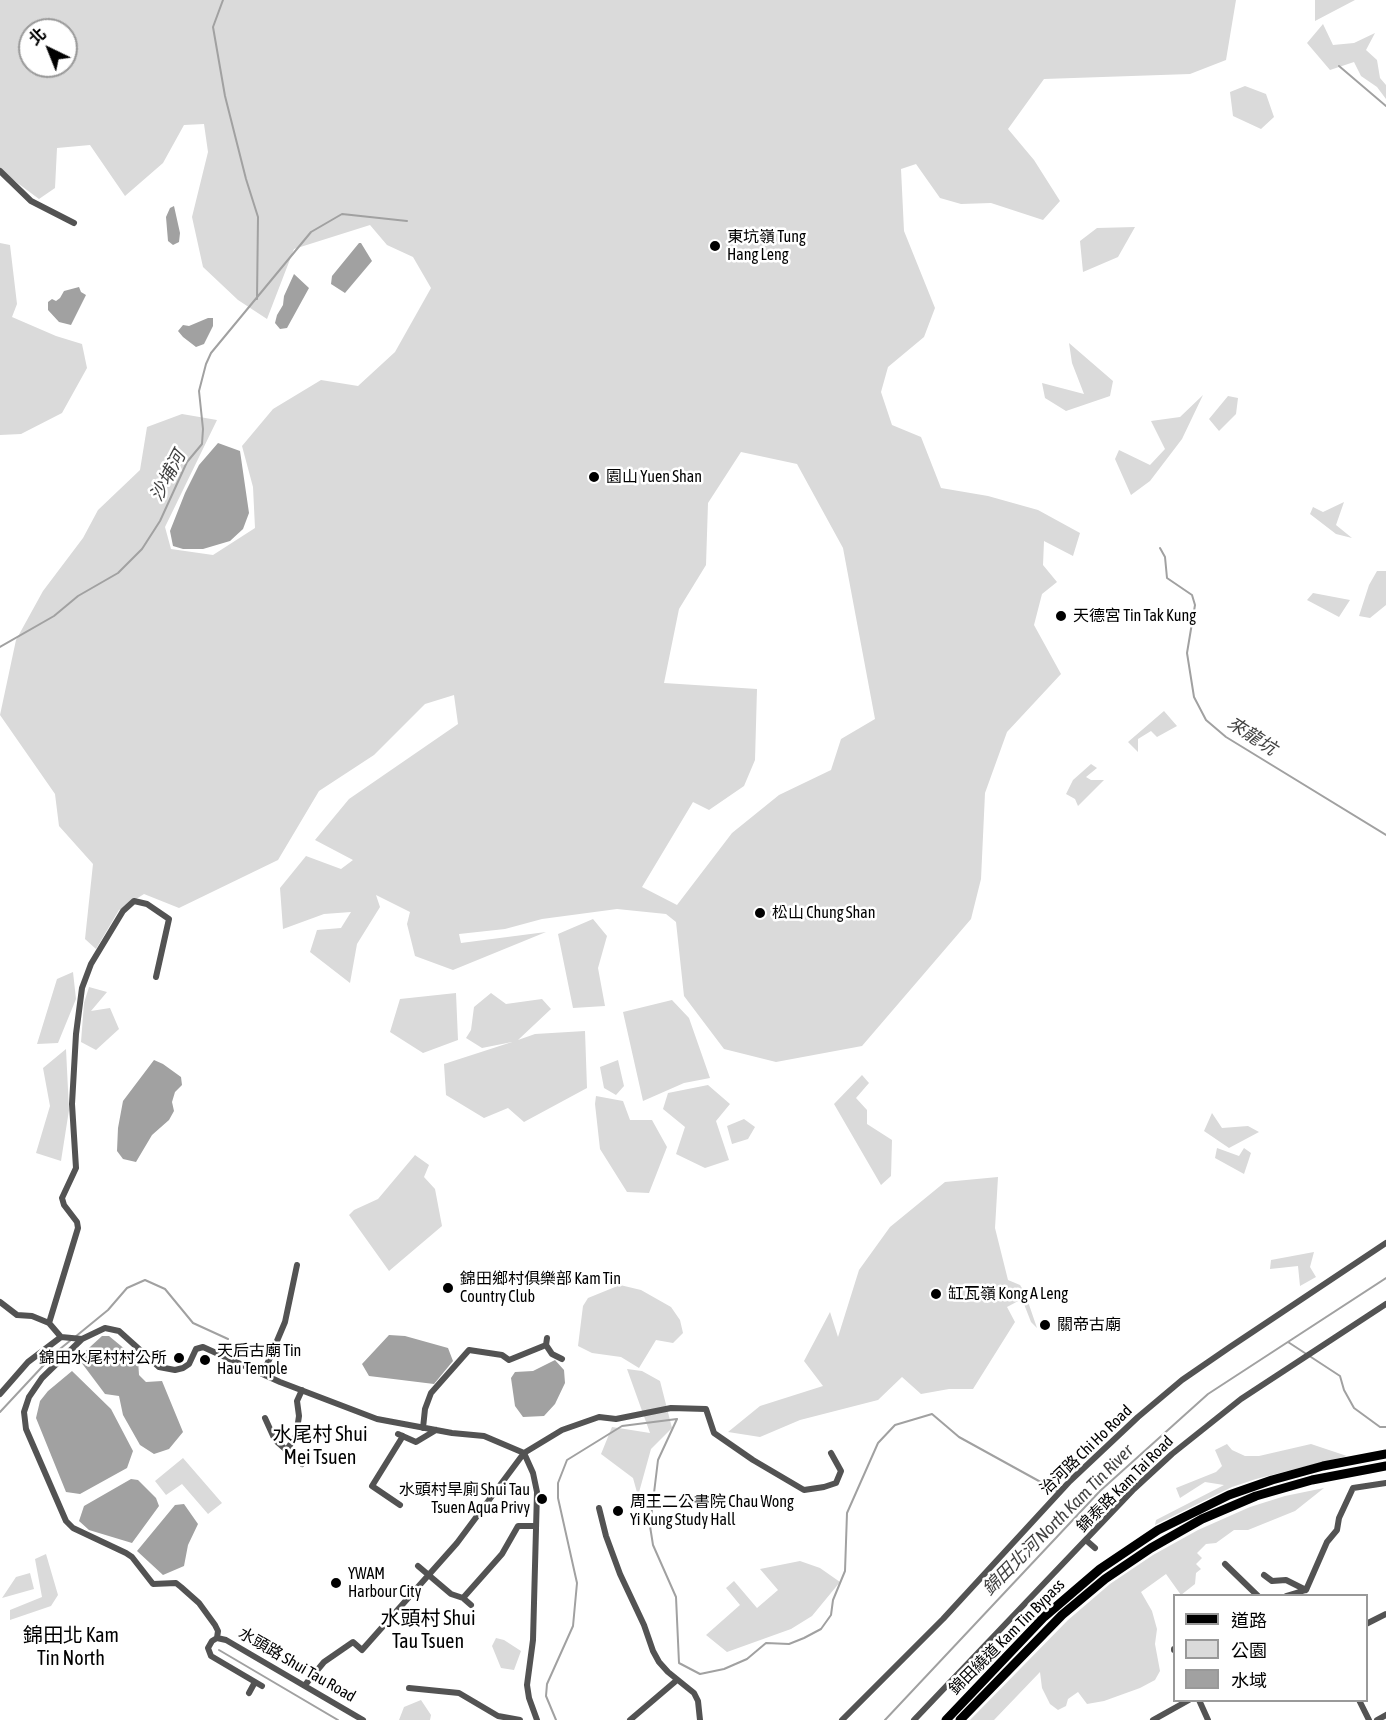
<!DOCTYPE html>
<html>
<head>
<meta charset="utf-8">
<style>
	body { margin:0 }
	#map { position:relative; width:1386px; height:1720px; overflow:hidden; background:#fff; font-family:"Asap Condensed","Noto Sans TC",sans-serif }
	canvas { display:block }
	.legend { position:absolute; left:1173px; top:1594px; width:195px; height:108px; box-sizing:border-box; background:#fff; border:2px solid #999; margin:0; padding:8px 10px; list-style:none; font-size:18px; color:#000 }
	.legend li { display:flex; align-items:center; gap:12px; height:30px }
	.legend b { width:30px; border:2px solid #999 }
	.north { position:absolute; left:18px; top:18px; width:60px; height:60px; box-sizing:border-box; background:#fff; border:2px solid #999; border-radius:50%; rotate:317deg; font-size:16px; font-weight:700; line-height:24px; text-align:center; color:#000 }
	.north::after { content:''; display:block; margin:auto; width:21px; height:27px; background:#000; clip-path:polygon(50% 0,100% 100%,50% 72%,0 100%) }
</style>
</head>
<body>
<div id="map">
<canvas width="1386" height="1720"></canvas>
<ul class="legend">
<li><b style="height:8px;background:#000"></b>道路</li>
<li><b style="height:16px;background:#dadada"></b>公園</li>
<li><b style="height:16px;background:#a1a1a1"></b>水域</li>
</ul>
<div class="north">北</div>
</div>
<script>
const ctx = document.querySelector('canvas').getContext('2d');
ctx.lineJoin = 'round';
function paint(path, color) {
  ctx.fillStyle = color;
  ctx.fill(path, 'evenodd');
}
function shape(rows) {
  const path = new Path2D();
  for (const r of rows) {
    path.moveTo(r[0], r[1]);
    for (let i = 2; i < r.length; i += 2) path.lineTo(r[i], r[i + 1]);
  }
  return path;
}
function stroke(path, color, width, dash) {
  ctx.strokeStyle = color;
  ctx.lineWidth = width;
  ctx.lineCap = dash ? 'butt' : 'round';
  ctx.setLineDash(dash || []);
  ctx.stroke(path);
}
function label(font, color, halo, rows, align = 'center') {
  ctx.font = font + ' "Asap Condensed","Noto Sans TC",sans-serif';
  ctx.lineWidth = 5;
  ctx.setLineDash([]);
  ctx.textBaseline = 'middle';
  ctx.strokeStyle = halo;
  ctx.fillStyle = color;
  for (const [text, x, y, turn = 0] of rows) {
    ctx.save();
    ctx.translate(x, y);
    ctx.rotate((+turn || 0) * Math.PI / 180);
    ctx.textAlign = isNaN(turn) ? turn : align;
    if (halo) ctx.strokeText(text, 0, 0);
    ctx.fillText(text, 0, 0);
    ctx.restore();
  }
}
const green = shape([
	[0,0,1236,0,1226,60,1190,74,1044,79,1008,129,1034,160,1060,201,1043,220,991,203,961,204,940,198,916,164,901,169,904,231,935,308,924,337,888,367,881,392,892,425,921,437,941,488,988,496,1038,510,1080,533,1073,556,1044,541,1043,565,1057,582,1042,594,1034,625,1061,674,1007,732,985,793,981,879,971,919,862,1046,776,1062,724,1049,684,996,676,922,666,914,617,909,542,919,505,929,459,934,461,943,546,932,453,970,415,956,407,924,410,912,376,895,380,907,357,944,350,983,310,952,317,930,341,928,351,912,324,914,283,929,280,888,306,856,341,869,353,860,315,840,349,799,458,724,454,695,425,704,374,755,319,791,278,860,179,908,144,894,119,910,96,949,85,939,93,864,59,826,55,794,0,715,16,640,43,591,83,538,98,510,140,470,147,427,182,414,217,420,165,527,171,549,213,555,255,528,253,487,242,446,273,409,321,380,358,386,395,352,431,288,413,257,387,245,370,225,294,249,267,319,238,300,203,267,192,217,208,152,204,124,184,125,163,163,125,196,90,145,57,148,55,188,39,199,0,170],
	[30,30,66,30,66,66,30,66],
	[741,452,797,464,843,548,875,719,841,739,831,770,779,795,732,833,677,905,642,887,693,802,709,810,744,786,755,760,757,689,664,683,679,609,706,565,708,503],
	[1315,0,1355,0,1315,21],
	[1323,24,1333,45,1354,43,1375,33,1366,50,1377,60,1380,78,1386,85,1386,99,1377,87,1361,76,1354,62,1330,70,1307,43],
	[1245,86,1266,94,1274,117,1261,129,1233,116,1230,92],
	[1135,227,1118,257,1083,272,1080,241,1097,228],
	[0,243,10,245,17,304,12,317,56,336,82,344,87,368,62,413,21,434,0,435],
	[1069,343,1113,381,1110,396,1066,411,1045,398,1042,383,1084,394,1072,363],
	[1203,395,1182,439,1150,481,1131,495,1115,459,1119,450,1150,465,1165,449,1151,421,1180,417],
	[1228,396,1238,398,1236,414,1219,431,1209,419],
	[1344,502,1336,525,1352,538,1336,534,1310,514,1313,507,1323,512],
	[1377,571,1386,571,1386,605,1370,618,1359,616,1369,585],
	[1313,593,1350,600,1339,617,1307,600],
	[1164,711,1177,726,1157,737,1151,731,1138,739,1138,752,1128,742],
	[1091,764,1097,768,1086,777,1091,780,1104,780,1078,806,1075,799,1066,794,1073,780],
	[593,919,607,936,598,968,605,1006,573,1008,558,934],
	[73,972,76,999,58,1043,37,1044,57,979],
	[89,987,107,992,91,1011,110,1008,119,1029,96,1050,81,1042,84,1003],
	[456,993,458,1040,423,1053,390,1032,400,999],
	[491,993,506,1004,542,999,551,1009,518,1040,535,1034,585,1031,587,1088,524,1122,508,1108,484,1118,446,1095,444,1064,512,1042,482,1048,466,1038,471,1030,474,1007],
	[672,1000,689,1018,710,1078,684,1083,643,1101,623,1012],
	[66,1049,69,1110,61,1161,36,1153,50,1106,43,1068],
	[618,1060,624,1086,616,1095,604,1088,600,1067],
	[862,1075,869,1083,856,1098,867,1110,867,1124,892,1140,891,1176,881,1185,834,1104],
	[708,1085,730,1104,716,1121,729,1160,705,1168,676,1154,685,1127,663,1109,668,1093],
	[596,1096,623,1101,630,1120,652,1120,667,1147,649,1193,627,1192,600,1149,595,1104],
	[1212,1113,1222,1128,1248,1126,1259,1132,1229,1148,1204,1131],
	[744,1119,755,1127,748,1139,732,1144,727,1126],
	[1217,1148,1239,1156,1244,1148,1251,1153,1244,1174,1215,1158],
	[415,1155,429,1165,424,1177,435,1189,442,1226,389,1271,349,1215,354,1210,378,1199],
	[998,1177,995,1228,1008,1280,1020,1285,1025,1293,1037,1328,1031,1322,1022,1299,1007,1307,1015,1322,973,1389,949,1389,921,1394,902,1377,878,1400,800,1420,760,1437,728,1432,760,1406,823,1386,804,1361,830,1312,838,1337,859,1270,890,1227,945,1182],
	[1314,1252,1310,1267,1316,1277,1300,1286,1298,1266,1270,1269,1271,1260],
	[620,1285,641,1290,671,1307,680,1320,683,1333,673,1343,656,1340,639,1368,621,1357,592,1353,578,1346,583,1306,588,1298],
	[627,1369,642,1371,660,1381,672,1428,651,1449,638,1496,633,1478,601,1454,612,1427,650,1433],
	[1227,1444,1232,1450,1245,1456,1259,1456,1311,1444,1347,1456,1256,1479,1232,1487,1155,1525,1156,1520,1224,1485,1205,1482,1180,1498,1176,1488,1216,1472,1222,1466,1215,1450],
	[183,1458,222,1503,208,1514,182,1484,166,1495,155,1481],
	[1324,1488,1295,1511,1248,1530,1234,1530,1216,1543,1206,1544,1197,1553,1202,1558,1196,1564,1201,1569,1196,1573,1195,1584,1181,1595,1166,1574,1141,1592,1152,1611,1157,1629,1155,1644,1160,1671,1155,1680,1140,1688,1104,1701,1087,1704,1078,1692,1068,1699,1066,1706,1058,1710,1050,1704,1042,1688,1040,1672,994,1720,970,1720,1068,1620,1110,1584,1153,1555,1198,1530,1250,1507,1285,1496],
	[46,1554,58,1595,51,1606,10,1620,10,1610,42,1597,35,1559],
	[800,1561,820,1568,840,1582,812,1616,791,1629,727,1652,706,1635,740,1605,726,1588,734,1581,757,1608,778,1590,760,1569],
	[30,1573,34,1589,2,1598,16,1577],
	[496,1638,504,1640,521,1651,514,1670,501,1668,492,1646],
	[421,1700,431,1715,430,1720,399,1720,404,1707]
]);
const water = shape([
	[174,206,180,233,179,242,173,245,168,241,166,217,170,208],
	[359,243,361,243,372,261,345,293,331,284,332,276],
	[294,274,309,288,287,328,280,329,275,323,277,315,283,305,284,296],
	[79,287,81,292,86,295,71,325,59,322,48,310,48,302,52,299,56,301,60,298,64,291],
	[208,318,213,318,213,326,204,344,196,347,183,337,178,331,183,325,189,326],
	[218,443,240,451,249,513,243,529,230,541,203,549,183,549,173,546,170,531,185,493,199,465],
	[154,1060,163,1064,181,1077,182,1085,175,1092,172,1102,174,1111,169,1120,152,1135,136,1162,123,1159,117,1151,118,1128,123,1101],
	[389,1335,405,1336,448,1348,453,1361,434,1384,369,1376,362,1364],
	[102,1336,109,1336,138,1360,139,1375,146,1382,162,1381,183,1432,169,1449,154,1454,140,1445,123,1415,119,1396,105,1394,78,1358],
	[555,1360,564,1370,565,1383,555,1404,544,1416,523,1417,515,1406,511,1378,515,1372,533,1371],
	[72,1371,111,1409,133,1451,127,1468,80,1494,66,1492,36,1418,40,1401,48,1391],
	[131,1479,138,1480,156,1498,159,1506,132,1543,89,1530,79,1521,84,1506],
	[184,1504,198,1524,188,1545,184,1566,163,1575,137,1551,175,1505]
]);
const stream = shape([
	[223,0,213,27,225,96,246,179,258,217,257,299],
	[1339,66,1386,106],
	[1160,548,1165,557,1167,578,1192,595,1195,605,1187,653,1194,697,1206,720,1226,737,1386,835],
	[0,647,54,616,78,596,118,573,142,549,160,521,187,462,202,444,203,429,199,391,206,364,211,353,311,232,342,214,407,221],
	[75,1337,108,1310,127,1288,145,1280,165,1289,193,1323,228,1339],
	[1288,1342,1340,1376,1344,1390,1354,1408,1380,1427,1386,1427],
	[0,1412,55,1353,71,1340],
	[677,1419,658,1460,650,1526,653,1545,676,1597,679,1663,700,1674,724,1669,747,1659,766,1643,789,1644,804,1638,821,1629,831,1615,833,1600,845,1571,847,1513,878,1443,895,1425,932,1414,959,1437,1057,1491],
	[219,1650,338,1720],
	[556,1720,546,1696,547,1684,573,1626,577,1583,558,1498,558,1483,567,1460,622,1426,677,1419],
	[885,1720,1100,1491,1208,1394,1386,1278]
]);
const street = shape([
	[0,171,31,201,74,223],
	[0,1302,17,1315,32,1316,49,1323,61,1337,82,1339],
	[49,1323,78,1228,77,1222,64,1205,62,1198,76,1168,72,1104,76,1034,82,988,91,964,123,911,134,901,147,904,169,919,156,977],
	[547,1338,546,1345,552,1354,562,1359],
	[263,1374,285,1322,297,1265],
	[0,1394,28,1362,61,1337],
	[265,1418,275,1440,302,1464],
	[423,1428,425,1409,431,1393,469,1350,502,1355,509,1360,546,1345],
	[398,1434,416,1442,436,1430],
	[286,1451,296,1436,299,1416,297,1401,302,1390],
	[400,1505,372,1486,403,1436],
	[599,1508,606,1536,620,1574,644,1625,653,1651,659,1662,668,1672,694,1693,698,1701,700,1720],
	[1087,1541,1095,1548],
	[1225,1564,1258,1596],
	[418,1566,451,1594,463,1598,471,1605],
	[1264,1575,1272,1581,1286,1580,1306,1590],
	[1286,1596,1306,1590,1327,1542,1337,1530,1339,1518,1353,1488,1386,1483],
	[463,1598,502,1554,518,1526,536,1526],
	[1366,1624,1386,1614],
	[217,1638,218,1631,215,1625,199,1603,181,1587,176,1583,153,1584,132,1557,126,1553,73,1528,66,1521,26,1429,24,1412,29,1397,42,1378,82,1339,105,1328,119,1331,159,1367,175,1370,183,1368,189,1364,196,1349,203,1347,280,1382,377,1419,452,1433,484,1436,524,1453,533,1473,537,1492,533,1640,527,1685,529,1698,537,1720],
	[217,1638,226,1640,363,1720],
	[217,1638,212,1641,208,1648,211,1656,262,1686],
	[1174,1649,1174,1650],
	[305,1685,324,1662,353,1642,362,1650,457,1543,524,1453,562,1430,599,1417,616,1419,671,1408,706,1409,714,1433,753,1460,804,1490,824,1487,836,1483,841,1471,831,1453],
	[409,1688,459,1693,498,1716,520,1720],
	[249,1693,255,1682],
	[1199,1700,1208,1720],
	[1359,1700,1369,1720],
	[630,1720,677,1680],
	[842,1720,943,1619,1070,1481,1138,1417,1182,1380,1230,1347,1386,1243],
	[914,1720,1134,1489,1172,1454,1241,1399,1386,1304],
	[1153,1720,1189,1700],
	[1377,1720,1386,1715]
]);
const primary = shape([
	[946,1720,1044,1617,1100,1569,1158,1530,1229,1495,1272,1480,1323,1466,1386,1454],
	[960,1720,1062,1615,1105,1579,1151,1548,1202,1519,1256,1496,1312,1480,1386,1466]
]);
const markers = [
	[715,246,6,"#000"],
	[594,477,6,"#000"],
	[1061,616,6,"#000"],
	[760,913,6,"#000"],
	[448,1288,6,"#000"],
	[936,1294,6,"#000"],
	[1045,1325,6,"#000"],
	[179,1358,6,"#000"],
	[205,1360,6,"#000"],
	[542,1499,6,"#000"],
	[618,1511,6,"#000"],
	[336,1583,6,"#000"]
];
const poiNames = [
	["東坑嶺 Tung",727,237],
	["Hang Leng",727,255],
	["園山 Yuen Shan",606,477],
	["天德宮 Tin Tak Kung",1073,616],
	["松山 Chung Shan",772,913],
	["錦田鄉村俱樂部 Kam Tin",460,1279],
	["Country Club",460,1297],
	["缸瓦嶺 Kong A Leng",948,1294],
	["關帝古廟",1057,1325],
	["天后古廟 Tin",217,1351],
	["Hau Temple",217,1369],
	["錦田水尾村村公所",167,1358,"right"],
	["水頭村旱廁 Shui Tau",530,1490,"right"],
	["Tsuen Aqua Privy",530,1508,"right"],
	["周王二公書院 Chau Wong",630,1502],
	["Yi Kung Study Hall",630,1520],
	["YWAM",348,1574],
	["Harbour City",348,1592]
];
const streetNames = [
	["治河路 Chi Ho Road",1086,1450,-44],
	["錦泰路 Kam Tai Road",1125,1484,-45],
	["錦田繞道 Kam Tin Bypass",1007,1637,-45],
	["水頭路 Shui Tau Road",297,1665,30]
];
const waterNames = [
	["沙埔河",168,476,-62],
	["來龍坑",1252,736,33],
	["錦田北河 North Kam Tin River",1058,1520,-45]
];
const quarterNames = [
	["水尾村 Shui",320,1435],
	["Mei Tsuen",320,1458],
	["水頭村 Shui",428,1619],
	["Tau Tsuen",428,1642],
	["錦田北 Kam",71,1636],
	["Tin North",71,1659]
];
paint(green, '#dadada');
paint(water, '#a1a1a1');
stroke(stream, '#a1a1a1', 2);
stroke(street, '#535353', 6);
stroke(primary, '#000', 9);
for (const [x, y, r, color] of markers) {
  const dot = new Path2D();
  dot.arc(x, y, r, 0, 2 * Math.PI);
  ctx.fillStyle = color;
  ctx.fill(dot);
  stroke(dot, '#fff', 2);
}
label('16px', '#000', '#fff', poiNames, 'left');
label('16px', '#000', '#fff', streetNames);
label('italic 18px', '#424242', '#fff', waterNames);
label('20px', '#000', '#fff', quarterNames);
</script>
</body>
</html>
